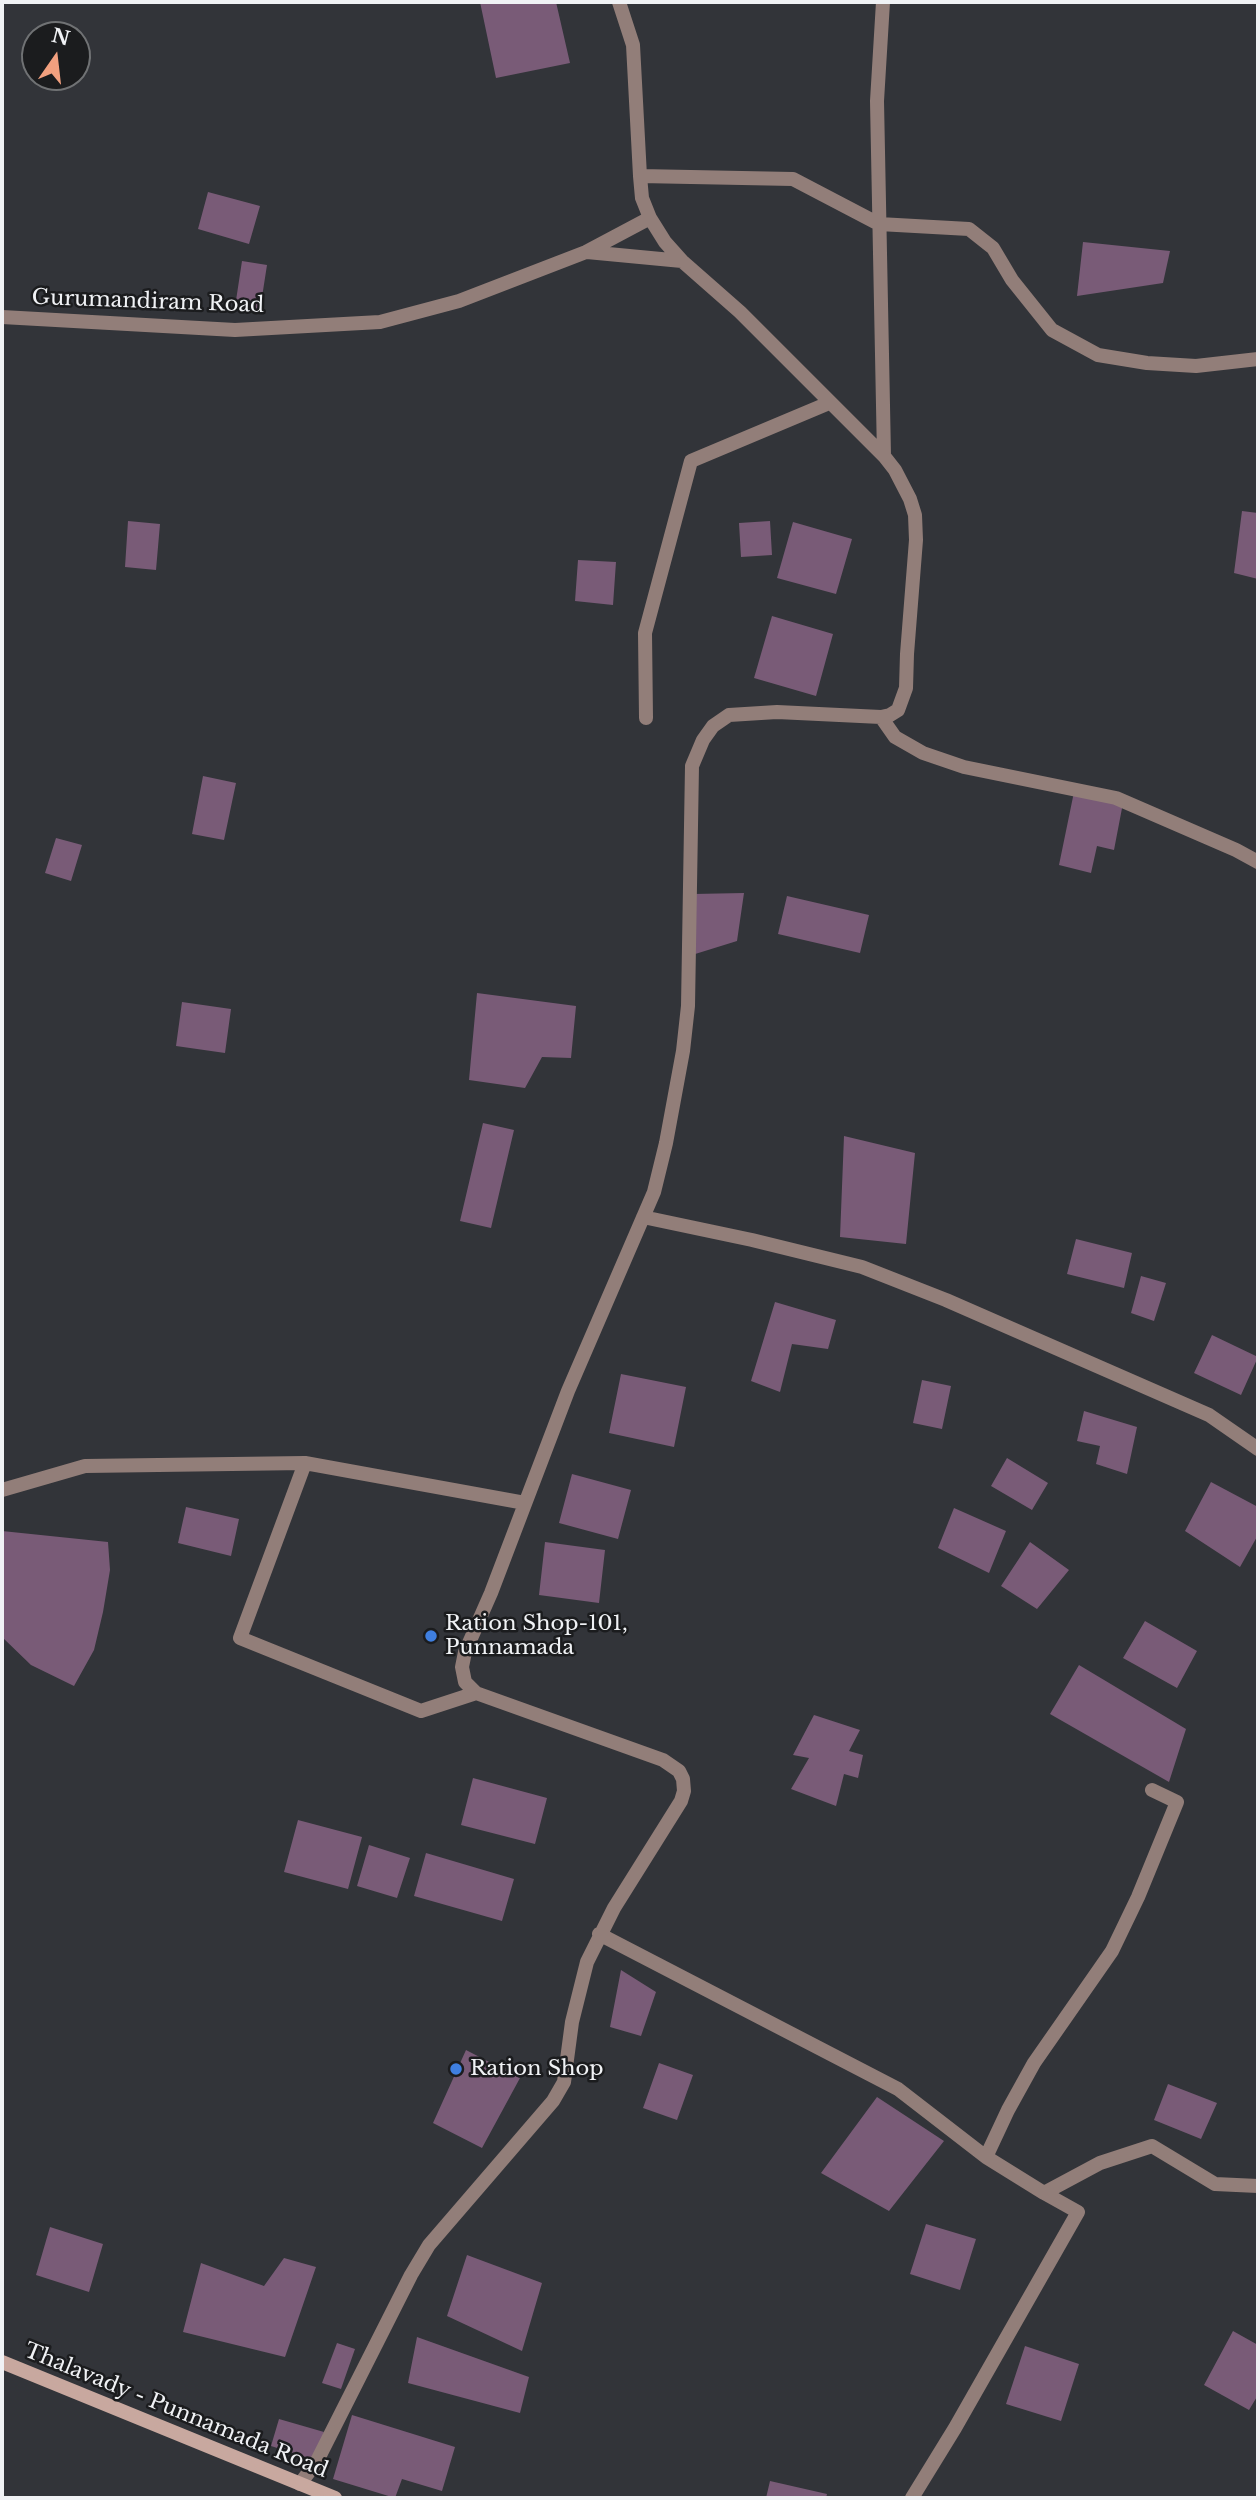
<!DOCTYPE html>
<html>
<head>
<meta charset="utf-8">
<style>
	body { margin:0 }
	#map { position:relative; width:1260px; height:2500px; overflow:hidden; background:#323439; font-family:"Libre Baskerville",serif }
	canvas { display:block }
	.frame { position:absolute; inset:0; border:4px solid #f0f2f5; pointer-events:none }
	.north { position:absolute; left:21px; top:21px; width:70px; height:70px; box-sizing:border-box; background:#1b1c1e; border:2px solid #707274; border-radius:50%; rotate:14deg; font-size:19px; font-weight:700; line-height:28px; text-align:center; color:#f0f2f5 }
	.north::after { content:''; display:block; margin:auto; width:24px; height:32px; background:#f2a07f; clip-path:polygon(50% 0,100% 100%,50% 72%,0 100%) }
</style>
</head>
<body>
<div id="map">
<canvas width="1260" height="2500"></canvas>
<div class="frame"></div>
<div class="north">N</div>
</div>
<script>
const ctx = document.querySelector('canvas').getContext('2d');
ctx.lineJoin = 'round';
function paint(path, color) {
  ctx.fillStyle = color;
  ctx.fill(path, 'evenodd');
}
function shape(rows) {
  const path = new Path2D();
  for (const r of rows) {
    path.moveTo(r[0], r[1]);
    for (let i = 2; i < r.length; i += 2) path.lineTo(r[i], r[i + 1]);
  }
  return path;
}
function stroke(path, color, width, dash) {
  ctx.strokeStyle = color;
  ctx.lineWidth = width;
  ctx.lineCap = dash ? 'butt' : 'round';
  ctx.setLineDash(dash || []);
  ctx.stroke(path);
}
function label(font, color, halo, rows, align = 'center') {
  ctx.font = font + ' "Libre Baskerville",serif';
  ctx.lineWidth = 5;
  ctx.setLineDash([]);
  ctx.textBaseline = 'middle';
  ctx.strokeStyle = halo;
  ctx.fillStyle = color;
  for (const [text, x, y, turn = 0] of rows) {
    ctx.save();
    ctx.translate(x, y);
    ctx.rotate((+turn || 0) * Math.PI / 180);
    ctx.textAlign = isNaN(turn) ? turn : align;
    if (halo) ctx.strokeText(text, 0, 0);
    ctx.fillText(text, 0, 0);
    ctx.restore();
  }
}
const building = shape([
	[480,2,556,2,570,63,496,78],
	[208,192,260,206,249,244,198,229],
	[1083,242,1170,251,1163,283,1077,296],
	[242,261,267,265,260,310,235,307],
	[1242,511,1258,513,1258,579,1234,573],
	[128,521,160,524,156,570,125,567],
	[770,521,772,555,741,557,739,523],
	[793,522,852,539,836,594,777,578],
	[578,560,616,562,613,605,575,601],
	[772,616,833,634,816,696,754,678],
	[203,776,236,783,224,840,192,834],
	[1074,792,1123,803,1114,850,1097,846,1091,873,1059,865],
	[56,838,82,845,71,881,45,873],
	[744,893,737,941,692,955,693,894],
	[787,896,869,915,860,953,778,934],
	[477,993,576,1006,571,1058,542,1057,525,1088,469,1080],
	[182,1002,231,1009,225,1053,176,1046],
	[483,1123,514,1130,491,1228,460,1221],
	[844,1136,915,1153,906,1244,840,1237],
	[1076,1239,1132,1253,1124,1288,1067,1274],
	[1141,1276,1166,1283,1154,1321,1131,1313],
	[775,1302,836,1320,828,1349,792,1344,780,1392,751,1381],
	[1212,1335,1258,1357,1241,1395,1194,1373],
	[621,1374,686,1387,674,1447,609,1433],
	[922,1380,951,1386,942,1429,913,1423],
	[1084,1411,1137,1427,1127,1474,1096,1464,1100,1446,1077,1441],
	[1007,1458,1048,1483,1032,1510,991,1486],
	[572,1474,631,1490,618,1539,559,1523],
	[1211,1482,1258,1507,1258,1535,1240,1567,1185,1531],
	[186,1507,239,1519,231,1556,178,1543],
	[954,1508,1006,1531,989,1573,938,1548],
	[2,1531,108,1542,110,1570,103,1612,94,1650,74,1686,31,1665,2,1637],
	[545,1542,605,1550,599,1603,539,1595],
	[1030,1542,1069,1570,1037,1609,1001,1586],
	[1145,1621,1197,1651,1177,1688,1123,1658],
	[1079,1665,1186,1729,1169,1782,1050,1714],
	[814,1715,860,1730,849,1751,863,1755,858,1778,844,1774,836,1806,791,1789,809,1758,793,1755],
	[473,1778,547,1798,535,1844,461,1825],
	[298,1820,362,1837,348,1889,284,1872],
	[369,1845,410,1858,397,1898,357,1886],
	[426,1853,514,1879,502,1921,414,1896],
	[621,1970,656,1992,641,2036,610,2027],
	[466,2050,520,2078,482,2148,433,2123],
	[659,2063,693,2075,677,2120,643,2108],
	[1168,2084,1217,2103,1201,2139,1154,2120],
	[877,2097,944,2141,889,2211,821,2173],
	[926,2224,976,2239,960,2290,910,2274],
	[50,2227,103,2244,89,2292,36,2275],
	[467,2255,542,2283,522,2351,447,2316],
	[284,2258,316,2267,285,2357,183,2332,201,2263,264,2286],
	[1233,2331,1258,2345,1258,2395,1249,2410,1204,2385],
	[417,2337,529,2377,520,2413,408,2383],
	[337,2343,355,2349,341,2389,322,2383],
	[1025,2346,1079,2364,1061,2421,1006,2404],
	[352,2415,455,2447,442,2491,402,2479,395,2498,333,2479],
	[279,2419,324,2432,315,2460,271,2446],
	[770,2481,827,2494,826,2498,766,2498]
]);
const minor = shape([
	[883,2,877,101,884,456],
	[640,176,793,179,879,224,969,229,993,248,1012,280,1052,330,1098,355,1147,363,1196,366,1258,359],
	[587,252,682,261],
	[2,317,235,330,380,322,459,301,586,252,650,218],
	[881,717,895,737,923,753,964,767,1116,798,1236,850,1258,862],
	[646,718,645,633,691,461,829,403],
	[643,1217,752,1240,862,1267,946,1300,1209,1415,1258,1449],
	[305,1463,240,1638,421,1711,476,1693],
	[2,1490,85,1466,305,1463,525,1503],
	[1152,1790,1177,1802,1138,1897,1112,1951,1034,2063,1008,2110,986,2157,1044,2193,1100,2163,1152,2146,1215,2184,1258,2186],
	[599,1934,898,2089,986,2157],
	[300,2484,317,2461,411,2275,429,2245,553,2101,564,2082,572,2022,587,1962,614,1908,681,1801,684,1791,683,1779,679,1771,663,1760,476,1693,465,1682,462,1667,465,1652,491,1593,568,1391,654,1192,666,1143,683,1051,688,1006,692,766,703,740,713,726,729,715,777,712,881,717,890,715,898,710,906,688,907,654,916,540,915,515,910,499,895,470,884,456,740,312,682,261,665,242,650,218,642,198,640,176,633,45,619,2],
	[912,2498,955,2428,1078,2212,1044,2193]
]);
const secondary = shape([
	[2,2362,335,2498]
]);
const markers = [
	[431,1636,7,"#3f7fe0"],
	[456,2069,7,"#3f7fe0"]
];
const streetNames = [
	["Gurumandiram Road",148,302,2],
	["Thalavady - Punnamada Road",176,2411,22]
];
const poiNames = [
	["Ration Shop-101,",445,1624],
	["Punnamada",445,1648],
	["Ration Shop",470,2069]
];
paint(building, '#795b77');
stroke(minor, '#927e79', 14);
stroke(secondary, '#c8a89f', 14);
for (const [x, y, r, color] of markers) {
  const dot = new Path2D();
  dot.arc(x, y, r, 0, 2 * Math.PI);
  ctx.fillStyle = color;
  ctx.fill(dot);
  stroke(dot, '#1b1c1e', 2.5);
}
label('21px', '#f0f2f5', '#1b1c1e', streetNames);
label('21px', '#f0f2f5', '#1b1c1e', poiNames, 'left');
</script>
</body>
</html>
